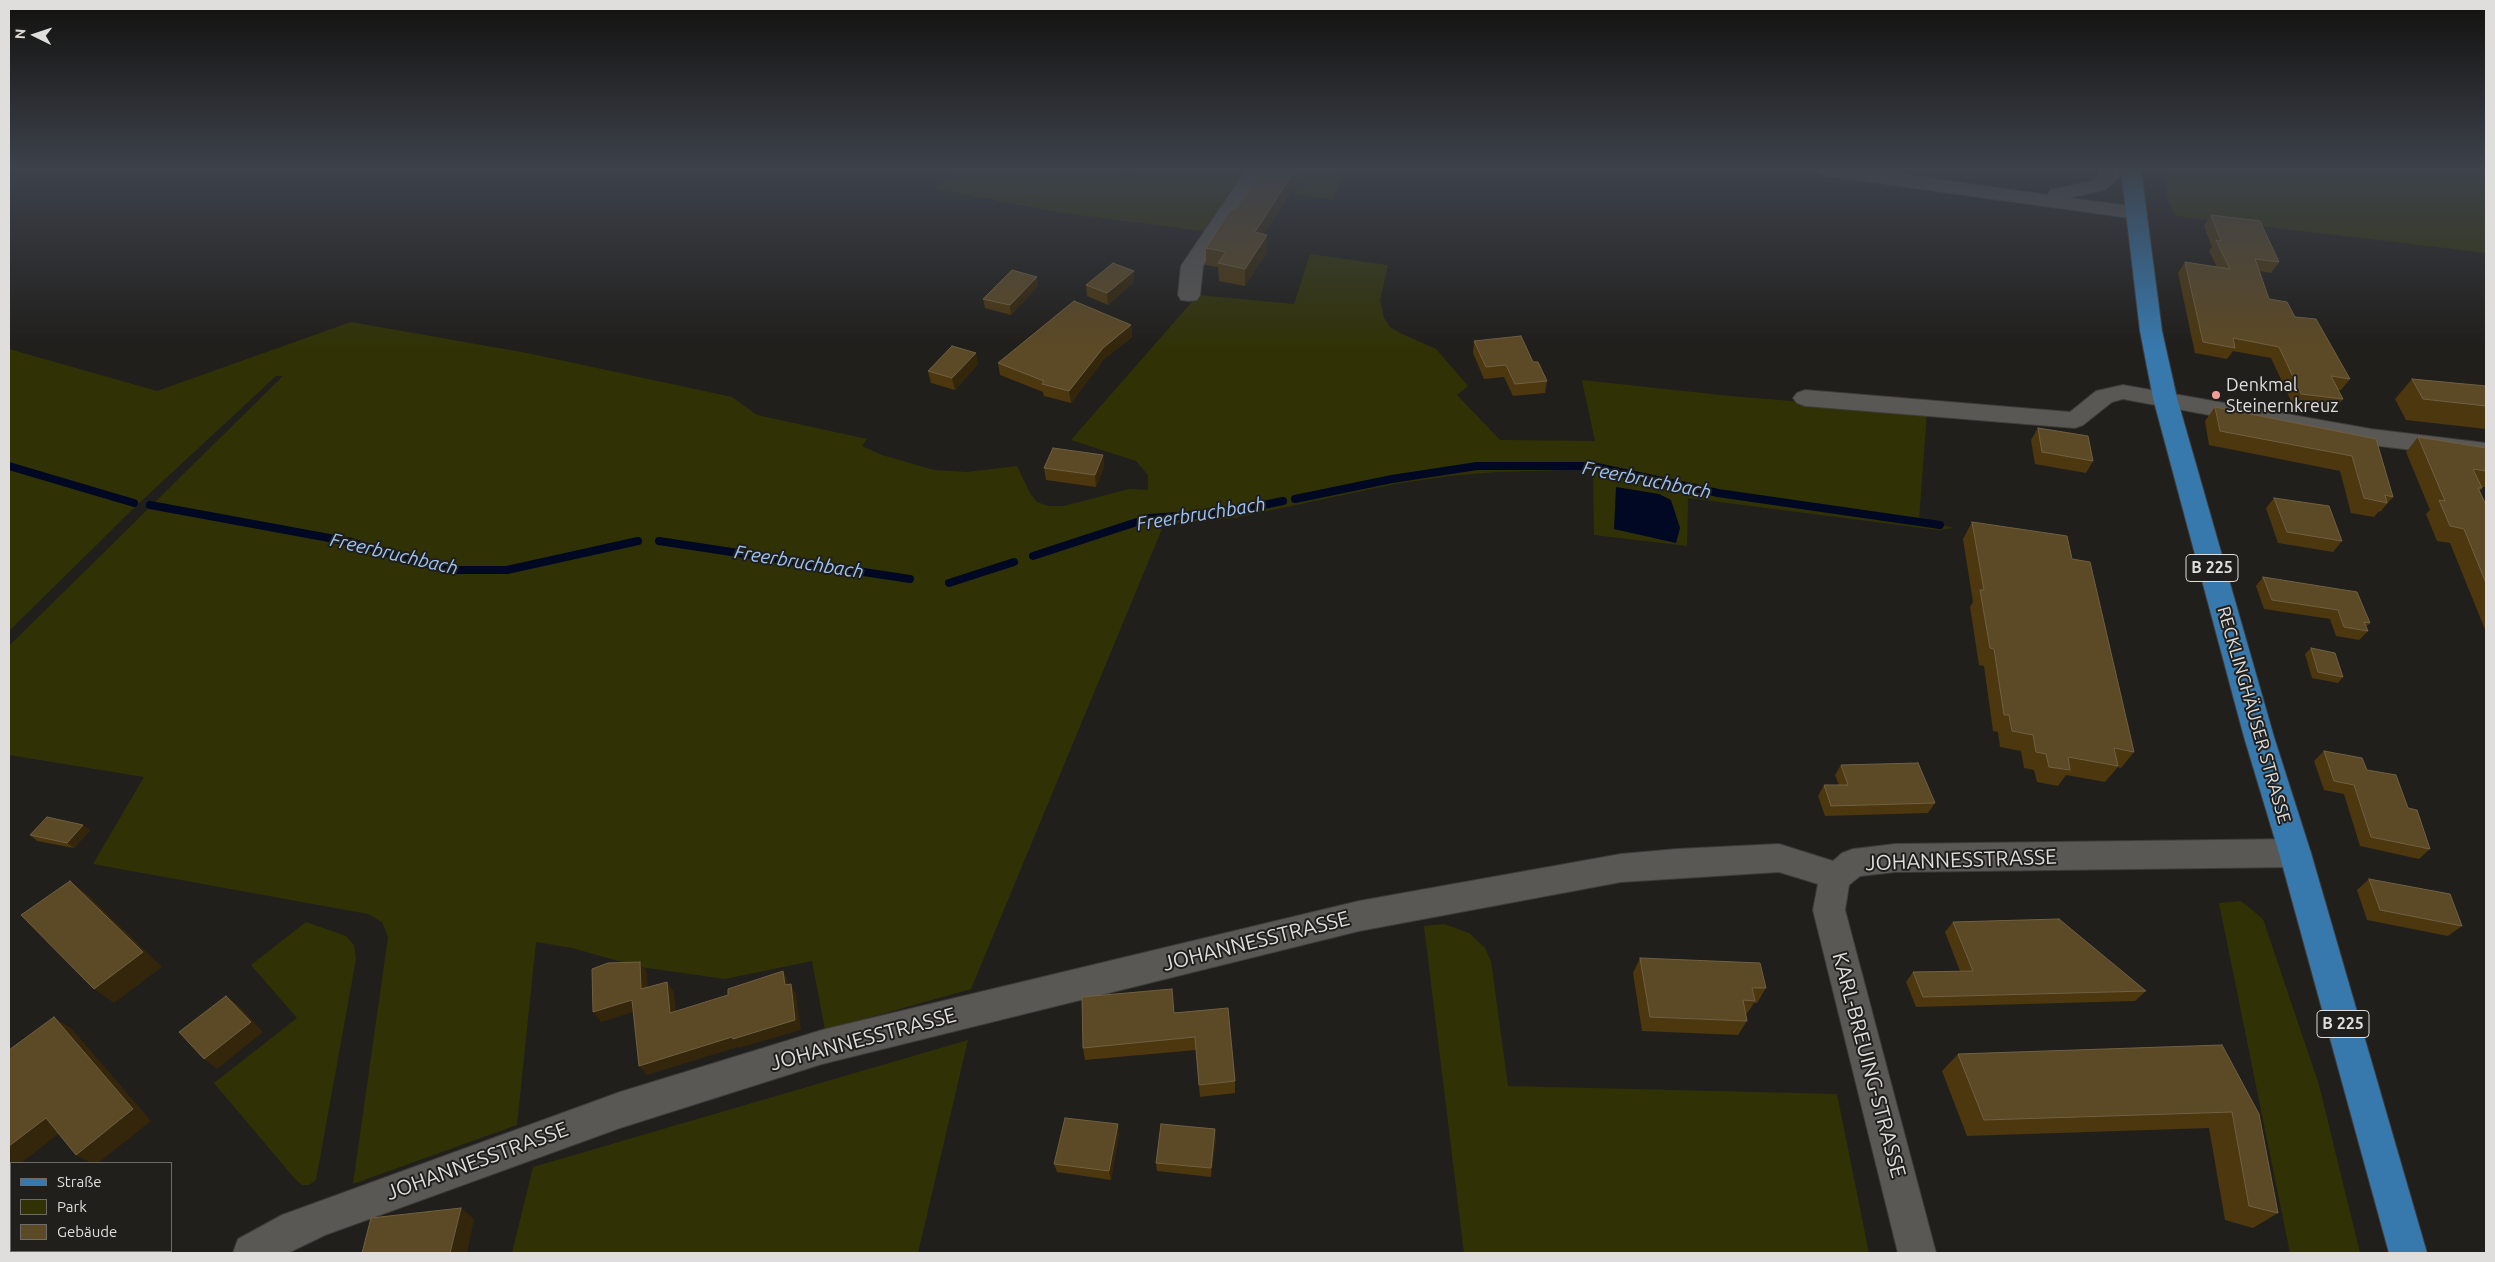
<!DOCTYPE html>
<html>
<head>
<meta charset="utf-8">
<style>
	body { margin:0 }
	#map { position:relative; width:2495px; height:1262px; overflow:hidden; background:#211f1c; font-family:Ubuntu,sans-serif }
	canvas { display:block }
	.frame { position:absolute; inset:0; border:10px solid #dfdedc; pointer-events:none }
	.legend { position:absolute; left:10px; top:1162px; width:162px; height:90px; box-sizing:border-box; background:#211f1c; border:1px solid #6d6b69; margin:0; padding:6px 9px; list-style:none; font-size:15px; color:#dfdedc }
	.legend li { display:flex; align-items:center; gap:10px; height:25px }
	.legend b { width:25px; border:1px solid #6d6b69 }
	.north { position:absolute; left:10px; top:10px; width:50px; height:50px; -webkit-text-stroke:4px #211f1c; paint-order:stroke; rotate:274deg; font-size:14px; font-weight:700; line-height:20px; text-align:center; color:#dfdedc }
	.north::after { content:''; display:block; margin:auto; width:18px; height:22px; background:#dfdedc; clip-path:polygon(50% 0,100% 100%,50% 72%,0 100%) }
</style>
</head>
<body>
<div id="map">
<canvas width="2495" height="1262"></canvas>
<div class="frame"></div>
<ul class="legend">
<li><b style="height:6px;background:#3778ad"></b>Straße</li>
<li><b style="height:14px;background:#303206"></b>Park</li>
<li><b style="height:14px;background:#5c4925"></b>Gebäude</li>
</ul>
<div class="north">N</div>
</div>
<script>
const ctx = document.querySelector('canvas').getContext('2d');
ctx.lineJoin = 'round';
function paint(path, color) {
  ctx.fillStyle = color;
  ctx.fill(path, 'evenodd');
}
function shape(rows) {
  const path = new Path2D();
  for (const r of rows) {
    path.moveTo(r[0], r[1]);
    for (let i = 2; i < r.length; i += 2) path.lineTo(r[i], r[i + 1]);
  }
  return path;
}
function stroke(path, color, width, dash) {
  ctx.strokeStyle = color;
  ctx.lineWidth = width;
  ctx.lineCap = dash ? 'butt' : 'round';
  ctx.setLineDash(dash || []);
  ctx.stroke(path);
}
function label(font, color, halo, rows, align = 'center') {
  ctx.font = font + ' Ubuntu,sans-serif';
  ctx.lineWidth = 4;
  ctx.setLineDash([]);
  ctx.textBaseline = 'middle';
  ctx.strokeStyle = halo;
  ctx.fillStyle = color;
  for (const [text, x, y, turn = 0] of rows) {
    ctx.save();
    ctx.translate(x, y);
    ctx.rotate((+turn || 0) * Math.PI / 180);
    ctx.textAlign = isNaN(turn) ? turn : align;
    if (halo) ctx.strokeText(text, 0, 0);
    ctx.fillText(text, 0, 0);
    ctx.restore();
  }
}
const green = shape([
	[955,170,1122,170,1131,175,1138,170,1250,170,1208,232,1056,212,936,189],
	[1261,170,1345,170,1333,200,1292,194,1301,180,1259,172],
	[2163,170,2486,170,2486,253,2176,216,2168,201],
	[1310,254,1388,265,1380,300,1384,318,1390,327,1400,333,1436,349,1468,386,1457,395,1500,440,1595,441,1582,380,1730,396,1927,412,1919,520,1954,528,1938,530,1688,498,1687,546,1594,535,1593,469,1497,472,1450,476,1395,484,1235,518,1164,524,971,989,825,1030,812,961,725,979,640,967,572,948,536,942,517,1125,353,1184,388,937,382,922,368,914,93,864,144,777,9,755,9,646,283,376,276,376,136,506,9,631,9,349,157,391,351,322,527,353,732,397,757,415,867,439,862,446,882,455,934,470,967,472,1017,466,1030,493,1037,502,1048,506,1064,506,1129,489,1148,490,1148,475,1136,461,1071,440,1198,295,1294,304],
	[2241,901,2263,919,2319,1085,2360,1253,2290,1253,2219,903],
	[306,922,346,936,354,945,356,959,316,1180,309,1185,302,1185,295,1179,214,1083,297,1018,251,965],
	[1444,924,1469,933,1485,948,1491,961,1508,1086,1837,1094,1869,1253,1464,1253,1424,926],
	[968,1040,918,1253,512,1253,533,1167]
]);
const water = shape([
	[1616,487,1659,494,1671,500,1680,528,1676,543,1614,529]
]);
const stream = shape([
	[9,466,134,503],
	[1295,499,1392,479,1477,466,1592,466,1718,493,1940,525],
	[150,505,351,542,447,570,507,570,638,541],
	[659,541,910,579],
	[1033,556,1149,518,1224,513,1283,501],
	[949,583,1014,562]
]);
const minor = shape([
	[1246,170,1265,170,1203,266,1200,295,1197,300,1189,301,1181,300,1178,295,1181,266,1246,170],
	[1818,170,1872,170,2048,195,2050,190,2092,181,2098,176,2098,170,2118,170,2118,178,2105,190,2069,198,2137,207,2144,209,2147,213,2144,217,2137,219,1827,176,1820,174,1818,170],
	[2123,385,2371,429,2486,443,2486,459,2371,445,2123,399,2112,402,2083,425,2075,428,1805,406,1797,403,1793,398,1797,393,1805,390,2070,412,2096,391,2123,385],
	[2295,839,2306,843,2311,853,2306,863,2295,867,1895,872,1860,876,1849,885,1845,910,1936,1253,1898,1253,1813,910,1818,884,1779,872,1621,882,1359,931,822,1064,620,1128,325,1235,288,1253,233,1253,238,1239,282,1215,620,1092,822,1030,1359,901,1621,854,1677,849,1779,844,1833,861,1842,853,1853,849,1895,844,2295,839]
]);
const major = shape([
	[2121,170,2141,170,2162,331,2177,398,2274,737,2311,853,2427,1253,2389,1253,2279,853,2244,737,2153,398,2140,331,2121,170]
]);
const wall = shape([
	[1298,182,1264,234,1267,235,1267,252,1245,286,1219,281,1218,267,1206,265,1206,248,1235,210],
	[2211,215,2279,262,2271,273,2260,271,2269,299,2295,317,2350,379,2341,390,2338,390,2343,399,2334,410,2293,405,2271,358,2233,351,2227,359,2195,353,2178,273,2185,262,2217,267,2209,251,2212,247,2204,226],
	[1134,282,1108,305,1087,296,1086,285],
	[1038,286,1011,315,985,308,983,299],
	[1131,325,1132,337,1104,359,1071,403,1044,396,1043,392,1000,375,998,363],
	[1474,341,1533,362,1547,381,1545,393,1513,396,1504,377,1484,379,1473,353],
	[978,364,955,390,931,383,928,371],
	[2412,379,2486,386,2486,429,2406,420,2395,399],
	[2215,407,2376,439,2393,497,2380,512,2379,511,2374,517,2351,513,2340,471,2209,445,2205,421],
	[2038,428,2093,461,2086,473,2035,464,2031,440],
	[2418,437,2486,448,2486,487,2481,487,2482,488,2480,491,2486,505,2486,632,2450,543,2437,541,2426,514,2430,510,2406,452],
	[1103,455,1104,467,1096,487,1046,480,1044,468],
	[2274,498,2342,541,2333,552,2278,543,2266,508],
	[1972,522,2072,559,2134,752,2121,768,2118,767,2105,782,2066,775,2058,786,2037,782,2034,770,2024,768,2021,751,2000,747,1998,732,1993,731,1984,666,1979,665,1970,607,1973,602,1963,539],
	[2263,577,2370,623,2366,627,2368,631,2359,640,2336,636,2330,619,2264,609,2256,586],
	[2311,648,2343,677,2338,683,2312,678,2305,654],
	[2324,751,2367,770,2408,808,2430,849,2419,859,2360,846,2344,794,2324,790,2314,761],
	[1841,765,1935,803,1928,813,1825,816,1818,796,1824,785,1839,785,1835,775],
	[90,830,74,848,37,841,30,835],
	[2369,879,2462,926,2448,936,2367,920,2357,890],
	[1953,922,2146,991,2135,1001,1916,1007,1906,982,1913,972,1960,971,1945,932],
	[1640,958,1766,988,1757,1003,1754,1003,1746,1015,1747,1021,1738,1035,1642,1031,1633,973],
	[1174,1013,1235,1081,1235,1093,1200,1097,1196,1050,1085,1060,1083,1048],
	[2222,1045,2278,1213,2253,1228,2225,1220,2209,1128,1967,1136,1942,1071,1958,1054],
	[1119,1133,1111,1180,1057,1172,1054,1164],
	[1216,1138,1211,1177,1157,1171,1156,1163]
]);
const shadedWall = shape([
	[1295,170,1298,170,1298,182,1255,249,1255,232],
	[1267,235,1267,252,1245,286,1245,269],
	[1134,271,1134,282,1108,305,1107,293],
	[1037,277,1038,286,1011,315,1010,305],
	[1131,325,1132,337,1104,359,1071,403,1069,391,1103,348],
	[976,353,978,364,955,390,952,378],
	[1103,455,1104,467,1096,487,1095,475],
	[83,825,90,830,74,848,67,843],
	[70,881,89,896,162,967,114,1003,94,989],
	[640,962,647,973,648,999,641,989],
	[783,971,788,981,791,995,785,985],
	[667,982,674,992,677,1023,670,1013],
	[791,984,796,994,801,1030,739,1048,738,1047,647,1075,639,1066],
	[226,996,239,1006,263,1032,217,1069,204,1059],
	[632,1000,640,1010,601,1022,593,1012],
	[54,1017,72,1029,151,1121,98,1163,91,1163,76,1155],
	[46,1118,65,1129,21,1163,11,1163,11,1171,9,1170,9,1146],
	[1118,1124,1119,1133,1111,1180,1109,1171],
	[1215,1129,1216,1138,1211,1177,1211,1168],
	[461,1208,474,1219,467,1253,450,1253]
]);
const building = shape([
	[1262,170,1295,170,1255,232,1267,235,1245,269,1218,263,1226,252,1206,248,1231,209,1235,210,1262,170],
	[2211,215,2260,221,2279,262,2255,259,2269,299,2287,302,2295,317,2316,319,2350,379,2331,376,2343,399,2301,394,2279,347,2233,338,2235,348,2203,342,2185,262,2230,269,2216,240,2221,241,2211,215],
	[1113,263,1134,271,1107,293,1086,285,1113,263],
	[1012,270,1037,277,1010,305,983,299,1012,270],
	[1074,301,1131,325,1103,348,1069,391,1042,384,1044,381,998,363,1074,301],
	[1521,336,1533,362,1538,362,1547,381,1515,384,1506,365,1486,367,1474,341,1521,336],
	[952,346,976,353,952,378,928,371,952,346],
	[2412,379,2486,386,2486,406,2423,399,2412,379],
	[2215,407,2376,439,2393,497,2385,495,2387,503,2364,498,2352,456,2220,431,2215,407],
	[2038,428,2088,436,2093,461,2042,452,2038,428],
	[2418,437,2486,448,2486,471,2473,469,2482,488,2478,488,2486,505,2486,583,2464,529,2450,526,2439,500,2445,501,2418,437],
	[1053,448,1103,455,1095,475,1044,468,1053,448],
	[2274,498,2329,506,2342,541,2287,532,2274,498],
	[1972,522,2067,536,2072,559,2090,562,2134,752,2114,748,2118,766,2068,757,2070,770,2049,767,2046,754,2036,752,2033,735,2012,731,2009,715,2004,715,1994,649,1990,648,1980,590,1984,590,1972,522],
	[2263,577,2357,592,2370,623,2364,622,2368,631,2344,627,2338,610,2272,600,2263,577],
	[2311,648,2335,653,2343,677,2318,672,2311,648],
	[2324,751,2362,758,2367,770,2396,775,2408,808,2417,810,2430,849,2371,837,2354,785,2334,781,2324,751],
	[1918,763,1935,803,1831,806,1824,785,1848,785,1841,765,1918,763],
	[47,817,83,825,67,843,30,835,47,817],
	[2369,879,2450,894,2462,926,2380,910,2369,879],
	[70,881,143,952,94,989,21,915,70,881],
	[2059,919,2146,991,1923,997,1913,972,1973,971,1953,922,2059,919],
	[1640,958,1760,963,1766,988,1752,988,1755,1001,1743,1000,1747,1021,1650,1017,1640,958],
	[640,962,641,989,667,982,670,1013,728,995,728,989,783,971,785,985,791,984,795,1020,733,1039,732,1037,639,1066,632,1000,593,1012,592,969,608,963,640,962],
	[1172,989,1174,1013,1228,1008,1235,1081,1199,1085,1195,1037,1083,1048,1082,997,1172,989],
	[226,996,251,1022,204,1059,179,1032,226,996],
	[54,1017,133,1109,76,1155,46,1118,9,1146,9,1050,54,1017],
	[2222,1045,2259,1114,2278,1213,2249,1206,2232,1112,1984,1120,1958,1054,2222,1045],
	[1065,1118,1118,1124,1109,1171,1054,1164,1065,1118],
	[1161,1124,1215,1129,1211,1168,1156,1163,1161,1124],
	[461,1208,450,1253,362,1253,371,1218,461,1208]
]);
const markers = [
	[2216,395,5,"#f59b97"]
];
const shields = [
	[2212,568,52],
	[2343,1024,52]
];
const shieldNames = [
	["B 225",2212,568],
	["B 225",2343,1024]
];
const poiNames = [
	["Denkmal",2226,385],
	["Steinernkreuz",2226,406]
];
const streetNames = [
	["RECKLINGHÄUSER STRASSE",2254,715,74]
];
const waterNames = [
	["Freerbruchbach",1647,480,11],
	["Freerbruchbach",1201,514,-9],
	["Freerbruchbach",394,554,13],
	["Freerbruchbach",799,562,9]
];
const nearStreetnames = [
	["JOHANNESSTRASSE",1961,860,-2],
	["JOHANNESSTRASSE",1256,941,-14],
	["JOHANNESSTRASSE",863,1039,-15],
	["KARL-BREUING-STRASSE",1869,1065,75],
	["JOHANNESSTRASSE",477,1161,-20]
];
paint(green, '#303206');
paint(water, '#000823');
stroke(stream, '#000823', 8);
stroke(minor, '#3e3c3a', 2);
stroke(major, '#3e3c3a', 2);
paint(minor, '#5a5855');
paint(major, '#3778ad');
paint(wall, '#4c370f');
paint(shadedWall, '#34260b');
paint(building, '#5c4925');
stroke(building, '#706042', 1);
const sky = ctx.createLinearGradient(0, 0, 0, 347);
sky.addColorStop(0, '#12110f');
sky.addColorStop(0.49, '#3d424b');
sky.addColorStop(1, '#3d424b00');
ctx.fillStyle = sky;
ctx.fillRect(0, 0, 2495, 347);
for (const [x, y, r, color] of markers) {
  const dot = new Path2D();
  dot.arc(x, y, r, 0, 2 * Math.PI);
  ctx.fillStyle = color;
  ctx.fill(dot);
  stroke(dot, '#211f1c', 2);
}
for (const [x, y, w] of shields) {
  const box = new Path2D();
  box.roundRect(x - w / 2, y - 13.5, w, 27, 4);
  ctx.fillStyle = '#211f1c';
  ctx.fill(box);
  stroke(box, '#dfdedc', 1);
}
label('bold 16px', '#dfdedc', null, shieldNames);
label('18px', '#dfdedc', '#211f1c', poiNames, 'left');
label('18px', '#dfdedc', '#211f1c', streetNames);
label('italic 19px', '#9bc3f4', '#211f1c', waterNames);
label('21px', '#dfdedc', '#211f1c', nearStreetnames);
</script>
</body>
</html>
